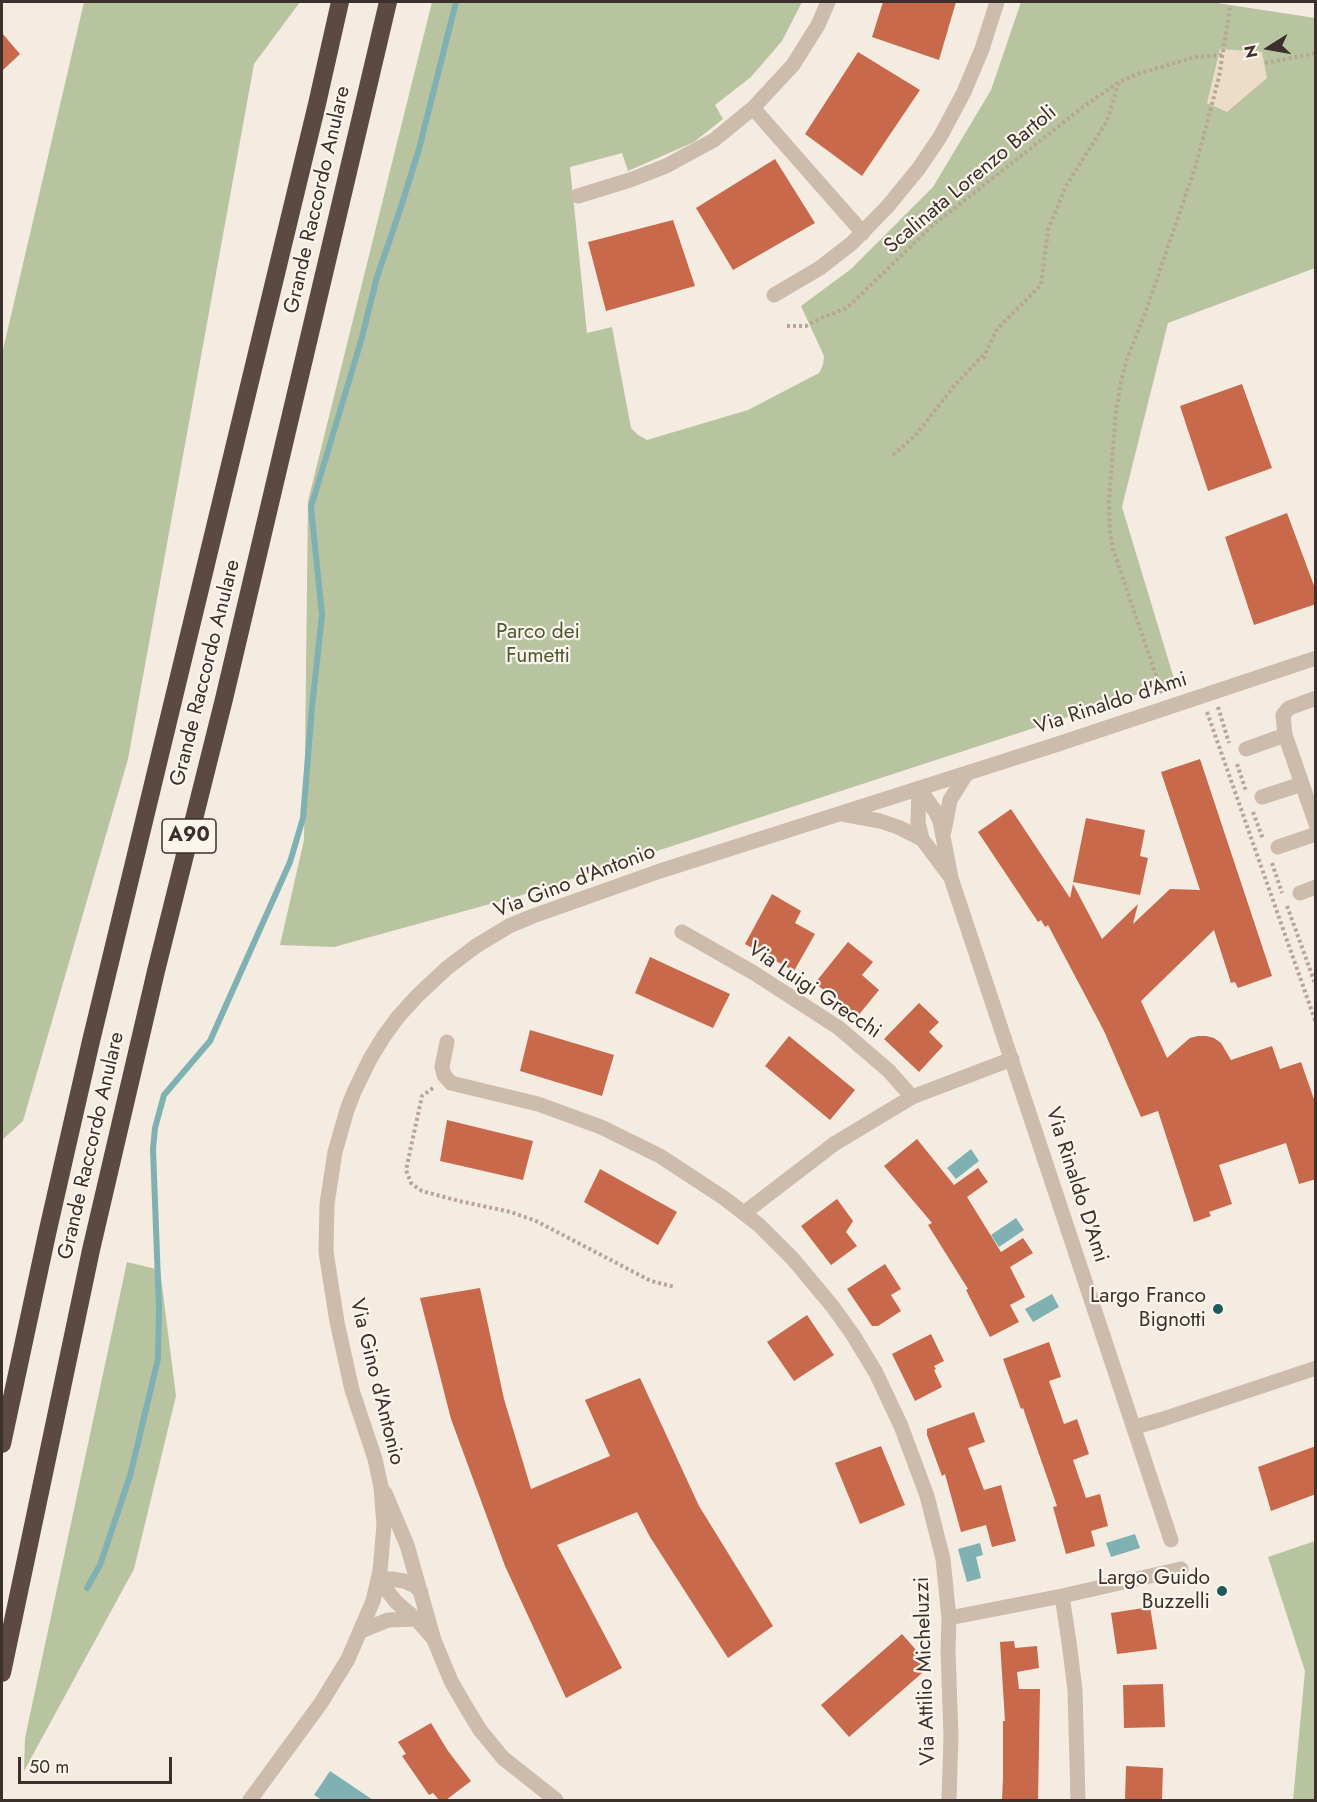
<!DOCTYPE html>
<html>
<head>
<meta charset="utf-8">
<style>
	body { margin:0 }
	#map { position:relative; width:1317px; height:1802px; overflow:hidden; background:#f4ebe1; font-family:Jost,sans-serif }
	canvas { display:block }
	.frame { position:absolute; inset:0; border:3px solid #3b302b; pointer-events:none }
	.north { position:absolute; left:1239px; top:18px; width:60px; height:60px; -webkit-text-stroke:4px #fbf5ee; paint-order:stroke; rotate:259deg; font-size:16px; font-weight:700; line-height:24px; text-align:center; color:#3b302b }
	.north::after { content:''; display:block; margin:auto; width:21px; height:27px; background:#3b302b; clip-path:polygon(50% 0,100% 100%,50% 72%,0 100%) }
	.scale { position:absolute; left:18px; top:1757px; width:154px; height:27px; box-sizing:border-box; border:3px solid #3b302b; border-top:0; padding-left:8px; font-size:18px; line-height:21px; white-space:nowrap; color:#3b302b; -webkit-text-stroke:4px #fbf5ee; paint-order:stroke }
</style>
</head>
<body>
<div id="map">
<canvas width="1317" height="1802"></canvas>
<div class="frame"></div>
<div class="north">N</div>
<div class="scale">50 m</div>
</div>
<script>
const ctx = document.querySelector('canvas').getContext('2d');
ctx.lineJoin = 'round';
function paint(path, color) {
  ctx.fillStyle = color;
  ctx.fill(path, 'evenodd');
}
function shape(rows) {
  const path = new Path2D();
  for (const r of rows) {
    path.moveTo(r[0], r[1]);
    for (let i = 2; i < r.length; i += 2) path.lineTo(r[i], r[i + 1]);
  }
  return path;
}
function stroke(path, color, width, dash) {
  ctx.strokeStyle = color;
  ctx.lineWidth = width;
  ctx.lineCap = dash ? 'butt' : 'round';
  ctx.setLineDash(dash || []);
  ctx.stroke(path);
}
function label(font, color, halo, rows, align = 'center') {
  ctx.font = font + ' Jost,sans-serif';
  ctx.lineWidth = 4.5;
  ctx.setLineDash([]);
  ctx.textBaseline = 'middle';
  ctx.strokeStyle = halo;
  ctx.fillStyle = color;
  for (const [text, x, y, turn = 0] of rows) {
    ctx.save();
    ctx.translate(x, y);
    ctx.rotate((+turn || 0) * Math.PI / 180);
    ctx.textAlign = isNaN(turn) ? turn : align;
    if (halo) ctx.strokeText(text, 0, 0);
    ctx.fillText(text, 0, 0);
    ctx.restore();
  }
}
const green = shape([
	[84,2,300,2,254,64,128,759,23,1121,2,1140,2,354],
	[432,2,802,2,782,41,751,77,715,105,723,119,694,142,628,171,622,153,570,167,587,333,612,327,631,428,638,435,647,440,748,410,819,373,823,365,824,356,801,306,851,269,933,187,991,90,1021,2,1211,2,1315,18,1315,268,1168,323,1122,507,1175,682,519,896,334,947,280,945,304,840,308,501],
	[127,1262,160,1270,176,1396,134,1569,24,1771,25,1738],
	[1315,1541,1315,1800,1293,1800,1305,1671,1268,1557]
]);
const plaza = shape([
	[1220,49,1262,52,1267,78,1227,112,1207,103]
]);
const water = shape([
	[971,1149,979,1161,956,1179,947,1168],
	[1016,1218,1024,1230,999,1247,991,1235],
	[1052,1294,1059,1307,1033,1322,1025,1309],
	[1135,1534,1140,1548,1111,1557,1106,1543],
	[980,1543,983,1555,976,1557,981,1578,967,1582,958,1549],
	[330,1771,373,1800,322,1800,314,1795]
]);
const stream = shape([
	[87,1588,100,1565,130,1476,158,1359,159,1308,153,1149,155,1128,164,1095,210,1041,290,862,303,818,312,707,322,615,311,507,361,341,377,277,400,210,419,149,456,2]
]);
const building = shape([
	[883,2,956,2,939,60,872,37],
	[2,33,20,54,2,71],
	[858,52,920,90,862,176,805,134],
	[775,159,815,223,733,270,696,208],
	[673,220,695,286,606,311,588,242],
	[1242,384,1272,468,1208,491,1180,406],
	[1287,513,1316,591,1316,604,1254,625,1225,537],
	[1200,759,1272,976,1238,988,1235,982,1231,983,1214,930,1141,1001,1167,1058,1190,1038,1198,1036,1206,1036,1214,1038,1221,1043,1231,1060,1272,1046,1280,1069,1301,1062,1316,1105,1316,1179,1299,1184,1286,1143,1219,1165,1232,1204,1209,1212,1211,1216,1194,1222,1158,1111,1141,1117,1104,1031,1048,925,1045,927,1041,920,1038,922,978,832,1011,809,1070,898,1073,884,1102,939,1138,904,1133,924,1170,889,1200,890,1161,772],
	[1086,818,1145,830,1140,856,1148,858,1140,895,1073,882],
	[772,894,801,911,795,923,815,934,794,971,745,944],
	[848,942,873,962,862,975,879,990,857,1017,815,983],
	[650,957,730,994,713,1028,635,993],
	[919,1003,939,1022,929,1032,943,1046,919,1072,884,1039],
	[530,1030,614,1055,602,1096,520,1071],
	[789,1036,855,1090,830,1120,765,1066],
	[447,1120,533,1141,523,1180,440,1161],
	[917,1139,954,1185,978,1168,988,1182,967,1197,1001,1252,1023,1238,1033,1253,1010,1267,1025,1297,1010,1305,1019,1322,990,1337,966,1290,968,1289,928,1225,932,1223,884,1166],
	[600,1169,677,1212,658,1245,584,1202],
	[837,1199,853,1221,846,1232,857,1246,831,1265,801,1226],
	[885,1264,901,1289,891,1295,901,1311,878,1326,872,1326,847,1289],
	[480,1288,504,1399,531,1489,610,1456,585,1400,640,1378,699,1506,773,1626,728,1658,650,1537,637,1512,557,1545,622,1668,566,1698,505,1566,451,1419,420,1298],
	[807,1315,834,1355,794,1381,767,1342],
	[931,1334,944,1361,934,1366,936,1369,934,1370,942,1387,915,1401,892,1354],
	[1049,1342,1061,1377,1049,1381,1064,1424,1077,1419,1089,1454,1073,1460,1086,1498,1100,1494,1108,1526,1091,1531,1095,1546,1066,1554,1053,1507,1057,1506,1023,1408,1021,1409,1003,1359],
	[974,1412,985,1442,968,1448,984,1490,1001,1485,1016,1541,992,1547,986,1525,961,1532,945,1474,942,1476,927,1435,927,1429],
	[881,1446,905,1505,860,1524,835,1463],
	[1316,1446,1316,1494,1271,1511,1258,1467],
	[1150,1607,1157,1649,1117,1654,1111,1613],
	[902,1634,930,1666,849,1737,821,1705],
	[1014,1641,1015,1648,1037,1646,1039,1668,1017,1672,1019,1689,1040,1689,1038,1800,1002,1800,1003,1777,1003,1721,1005,1721,1000,1642],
	[1163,1684,1165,1727,1124,1728,1123,1685],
	[431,1723,448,1751,471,1781,446,1800,439,1800,433,1793,429,1795,402,1756,406,1754,398,1742],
	[1126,1766,1163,1768,1162,1800,1125,1800]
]);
const path = shape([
	[1265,63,1316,53],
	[787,326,806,326,823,317,847,308,932,226,1083,107,1119,82],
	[984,359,986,352,997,329,1041,285,1048,230,1066,186,1107,121,1119,82,1137,74,1195,57,1224,55],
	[893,455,915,436,955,385,985,353],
	[1162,693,1113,549,1110,534,1109,501,1116,411,1121,382,1127,359,1146,311,1196,165,1219,77,1230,7],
	[1218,707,1229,743],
	[1207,712,1316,1023],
	[1237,764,1246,791],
	[1253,812,1263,839],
	[1272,863,1282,893],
	[1287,906,1316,986],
	[433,1088,422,1096,406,1170,411,1183,416,1187,422,1191,459,1201,511,1212,536,1221,651,1281,675,1287]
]);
const minor = shape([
	[828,2,818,25,793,65,753,108,863,233],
	[578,196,630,180,666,166,714,140,753,108],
	[774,295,820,268,852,243,888,206,919,168,940,137,964,92,982,49,997,2],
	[1316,698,1289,708,1283,715,1285,735,1316,824],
	[1246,749,1285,735],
	[919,788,935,811,940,821,951,878,1171,1540],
	[919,788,918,822,922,839,949,875],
	[1262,797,1302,784],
	[842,814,880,821,898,827,922,839],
	[944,831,950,800,967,773],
	[1278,847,1316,834],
	[1300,893,1316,887],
	[682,932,754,973,839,1028,889,1071,912,1097],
	[447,1042,442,1067,444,1075,451,1083,538,1104,601,1127,660,1156,724,1198,759,1225,793,1259,833,1307,853,1335,876,1373,901,1426,927,1496,943,1559,949,1618,948,1651,951,1736,949,1800],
	[744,1213,834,1144,912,1097,1012,1059],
	[1135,1427,1163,1419,1316,1368],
	[385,1493,407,1545,434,1640,451,1681,466,1707,480,1730,503,1758,556,1800],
	[379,1580,396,1602,416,1619],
	[379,1580,391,1579,404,1581,415,1586,421,1592],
	[1062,1596,1069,1642,1075,1690,1078,1800],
	[949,1618,1062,1596,1181,1569],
	[361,1631,388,1620,416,1619,432,1637],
	[250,1800,321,1703,348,1659,373,1601,380,1571,384,1525,381,1487,375,1459,352,1390,337,1322,326,1252,327,1204,335,1152,347,1110,354,1092,370,1059,384,1036,398,1017,417,996,447,968,476,946,509,926,533,916,660,871,1055,745,1316,658]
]);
const highway = shape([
	[2,1444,47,1234,91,1041,317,104,340,2],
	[2,1673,91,1250,156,971,224,699,388,2]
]);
const markers = [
	[1218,1309,6,"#1f5a5e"],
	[1222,1591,6,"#1f5a5e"]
];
const shields = [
	[189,836,54]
];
const shieldNames = [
	["A90",189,836]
];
const streetNames = [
	["Scalinata Lorenzo Bartoli",971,180,-40],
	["Grande Raccordo Anulare",318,200,-77],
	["Grande Raccordo Anulare",206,673,-76],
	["Via Rinaldo d'Ami",1111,704,-18],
	["Via Gino d'Antonio",575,882,-21],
	["Via Luigi Grecchi",814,991,34],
	["Grande Raccordo Anulare",92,1146,-77],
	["Via Rinaldo D'Ami",1076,1185,72],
	["Via Gino d'Antonio",376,1382,76],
	["Via Attilio Micheluzzi",926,1671,-92]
];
const parkNames = [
	["Parco dei",538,633],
	["Fumetti",538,657]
];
const poiNames = [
	["Largo Franco",1206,1297],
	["Bignotti",1206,1321],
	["Largo Guido",1210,1579],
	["Buzzelli",1210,1603]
];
paint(green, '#b8c4a0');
paint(plaza, '#ecdcc8');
paint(water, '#7fb0b2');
stroke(stream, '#7fb0b2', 6);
paint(building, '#c8694b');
stroke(path, '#b9a596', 4, [3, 3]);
stroke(minor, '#cdbbac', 15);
stroke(highway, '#5c4a42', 18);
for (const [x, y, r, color] of markers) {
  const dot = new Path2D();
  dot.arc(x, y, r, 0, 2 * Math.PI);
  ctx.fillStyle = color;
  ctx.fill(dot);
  stroke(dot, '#fbf5ee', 2);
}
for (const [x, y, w] of shields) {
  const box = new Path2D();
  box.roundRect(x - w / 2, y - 17, w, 34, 4.5);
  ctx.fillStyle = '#fbf5ee';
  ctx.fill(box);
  stroke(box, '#3b302b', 1.5);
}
label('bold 20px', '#3b302b', null, shieldNames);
label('21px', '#3b302b', '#fbf5ee', streetNames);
label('21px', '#4a5a2e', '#fbf5ee', parkNames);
label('21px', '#3b302b', '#fbf5ee', poiNames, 'right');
</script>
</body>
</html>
